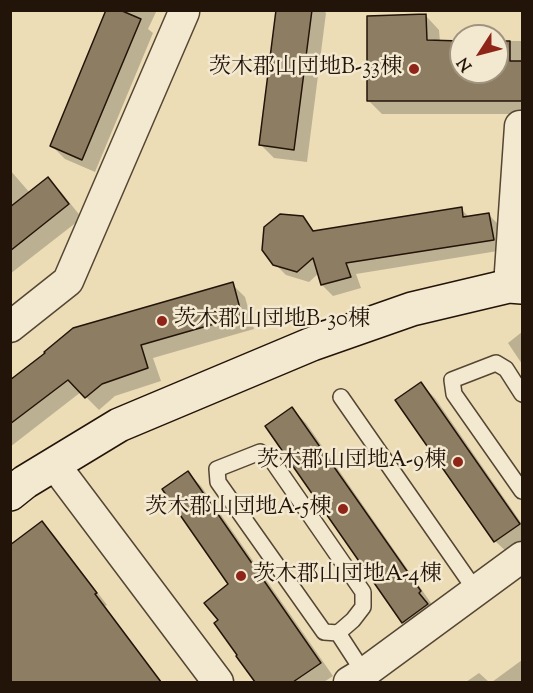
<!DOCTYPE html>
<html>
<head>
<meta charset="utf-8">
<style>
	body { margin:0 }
	#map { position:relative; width:533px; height:693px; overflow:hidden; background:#ecddb7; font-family:"Sorts Mill Goudy",serif }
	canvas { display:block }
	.frame { position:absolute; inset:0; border:12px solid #231409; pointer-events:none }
	.north { position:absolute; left:449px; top:24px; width:60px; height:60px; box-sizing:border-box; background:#f3e9d0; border:2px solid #a09480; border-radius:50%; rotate:234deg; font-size:16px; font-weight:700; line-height:24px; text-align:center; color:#231409 }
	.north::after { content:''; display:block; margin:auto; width:21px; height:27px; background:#8f2418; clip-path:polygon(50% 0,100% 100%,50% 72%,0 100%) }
</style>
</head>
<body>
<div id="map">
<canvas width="533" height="693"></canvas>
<div class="frame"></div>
<div class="north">N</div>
</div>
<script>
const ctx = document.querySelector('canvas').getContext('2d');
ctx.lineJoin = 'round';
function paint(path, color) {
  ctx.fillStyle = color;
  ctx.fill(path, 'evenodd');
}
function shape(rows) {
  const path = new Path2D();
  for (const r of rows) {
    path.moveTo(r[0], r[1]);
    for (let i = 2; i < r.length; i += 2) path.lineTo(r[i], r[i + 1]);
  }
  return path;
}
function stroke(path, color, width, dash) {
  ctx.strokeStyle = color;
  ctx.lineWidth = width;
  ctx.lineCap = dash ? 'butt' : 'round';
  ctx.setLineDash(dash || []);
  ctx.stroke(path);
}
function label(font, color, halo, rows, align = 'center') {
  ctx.font = font + ' "Sorts Mill Goudy","Noto Serif JP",serif';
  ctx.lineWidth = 5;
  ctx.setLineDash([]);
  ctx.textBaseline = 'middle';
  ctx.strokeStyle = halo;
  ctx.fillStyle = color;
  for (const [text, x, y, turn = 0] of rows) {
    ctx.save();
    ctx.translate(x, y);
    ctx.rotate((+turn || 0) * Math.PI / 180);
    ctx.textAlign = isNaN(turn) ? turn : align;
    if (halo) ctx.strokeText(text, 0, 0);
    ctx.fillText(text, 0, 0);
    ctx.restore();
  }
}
const shadow = shape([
	[108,10,157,10,148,29,153,33,95,172,65,159,52,146],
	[278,10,323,10,326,13,307,162,274,158,261,145],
	[426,16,439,30,440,42,461,41,461,72,497,72,497,41,522,41,522,114,382,114,368,100],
	[10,170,30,193,48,179,61,192,82,218,10,274],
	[461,209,470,218,488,214,499,225,504,250,356,274,361,288,333,296,322,285,319,273,309,282,286,275,275,264,302,218,315,232],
	[232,284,245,297,254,329,153,358,161,381,115,396,99,410,81,392,10,447,10,382],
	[522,332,522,364,508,343],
	[421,384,435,398,522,524,522,546,510,555,495,541,397,400],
	[292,409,306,423,433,606,417,636,403,623,267,427],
	[188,473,201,486,333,676,324,682,257,682,216,623,220,620,230,584],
	[42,523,54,535,107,605,105,606,162,682,10,682,10,547],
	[522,660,522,682,492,682],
	[479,673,489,682,466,682]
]);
const building = shape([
	[106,10,120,10,141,19,82,160,50,146,106,10],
	[276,10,312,10,294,150,259,145,276,10],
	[426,14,427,40,461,41,461,72,497,72,497,41,510,41,510,61,522,61,522,101,367,101,367,16,426,14],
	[48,177,69,204,10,251,10,207,48,177],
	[462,207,463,217,489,213,494,240,346,263,351,277,321,285,313,258,297,272,273,265,262,250,264,227,280,214,303,216,313,231,462,207],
	[233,282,242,316,141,345,148,368,102,384,85,398,68,380,10,424,10,380,45,353,44,352,73,328,233,282],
	[421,382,520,524,494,542,395,400,421,382],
	[292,407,421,591,419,593,428,604,402,623,265,426,292,407],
	[188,471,321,663,293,682,255,682,236,656,237,655,214,623,218,620,204,603,228,584,162,489,188,471],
	[42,521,97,593,95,594,161,682,10,682,10,545,42,521]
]);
const lane = shape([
	[522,394,506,369,496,363,452,380,454,394,522,491],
	[341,397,476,591],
	[338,633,353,620,363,607,363,592,271,459,260,452,217,469,218,482,324,632,338,633,364,673]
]);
const street = shape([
	[509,286,520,126],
	[10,327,68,281,184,12],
	[54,464,218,682],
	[349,682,364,673,522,557]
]);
const secondary = shape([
	[10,494,25,482,119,425,312,344,412,309,509,286,522,287]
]);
const markers = [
	[414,69,6,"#8f2418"],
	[162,321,6,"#8f2418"],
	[458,462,6,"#8f2418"],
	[343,509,6,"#8f2418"],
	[241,576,6,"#8f2418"]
];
const poiNames = [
	["茨木郡山団地B-33棟",402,69],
	["茨木郡山団地B-30棟",174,321,"left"],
	["茨木郡山団地A-9棟",446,462],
	["茨木郡山団地A-5棟",331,509],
	["茨木郡山団地A-4棟",253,576,"left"]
];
paint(shadow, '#0003');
paint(building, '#8c7d63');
stroke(building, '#231409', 1.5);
stroke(lane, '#554634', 18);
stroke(street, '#554634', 33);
stroke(secondary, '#231409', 36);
stroke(lane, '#f3e9d0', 15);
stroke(street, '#f3e9d0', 30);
stroke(secondary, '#f3e9d0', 33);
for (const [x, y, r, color] of markers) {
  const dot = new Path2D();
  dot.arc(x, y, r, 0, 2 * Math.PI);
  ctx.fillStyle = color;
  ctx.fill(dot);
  stroke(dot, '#f3e9d0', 2);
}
label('22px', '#231409', '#f3e9d0', poiNames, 'right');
</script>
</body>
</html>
